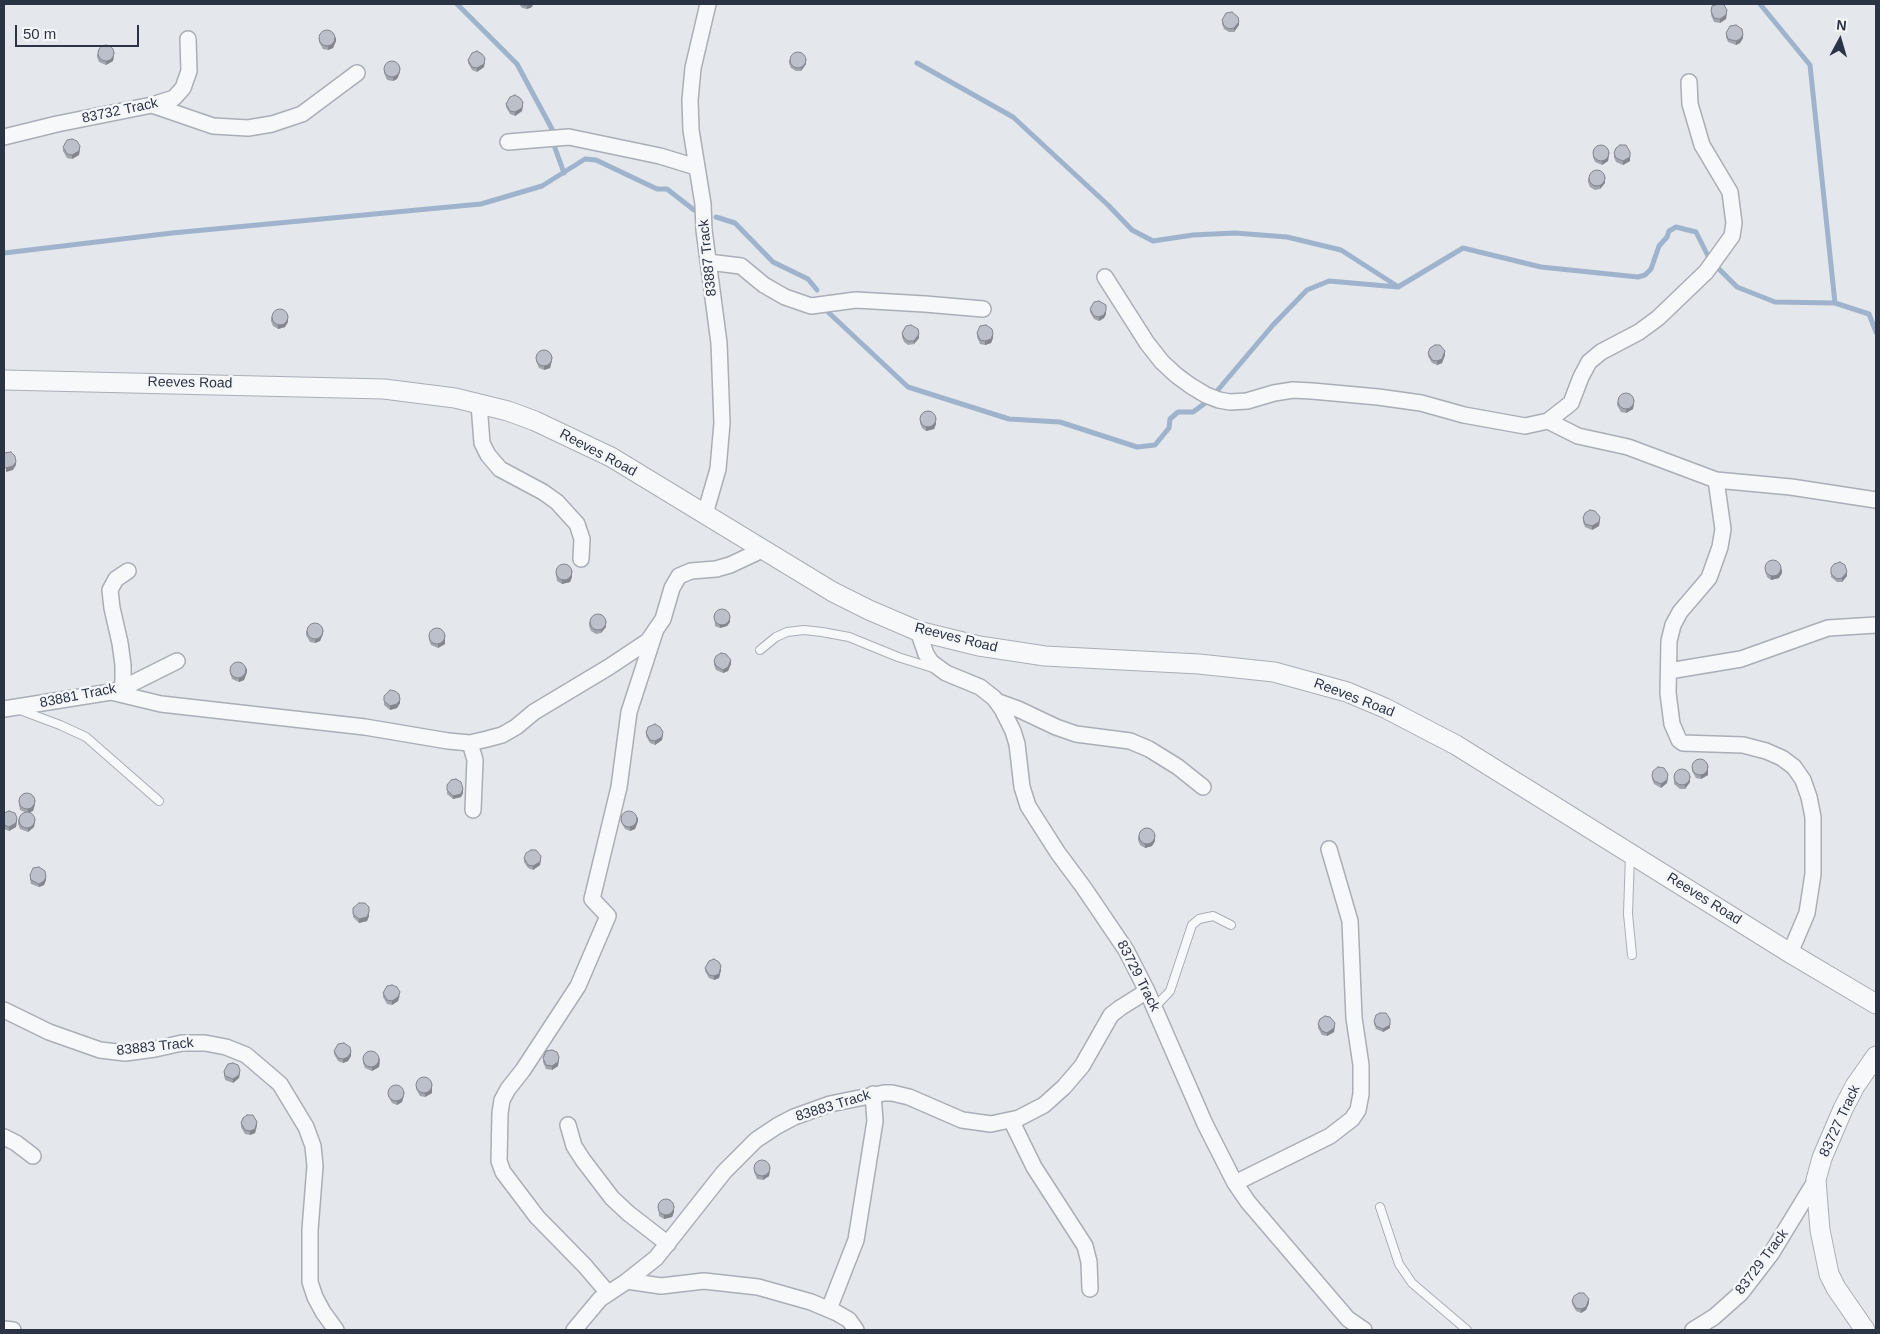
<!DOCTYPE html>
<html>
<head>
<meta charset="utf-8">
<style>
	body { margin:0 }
	#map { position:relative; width:1880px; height:1334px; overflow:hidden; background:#e4e7ec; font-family:Arial,sans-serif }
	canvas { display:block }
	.frame { position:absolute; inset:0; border:5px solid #2b3445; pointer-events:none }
	.north { position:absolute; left:1815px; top:15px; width:50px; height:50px; -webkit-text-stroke:4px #f4f6f9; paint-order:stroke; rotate:6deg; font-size:14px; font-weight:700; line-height:20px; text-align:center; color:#2b3445 }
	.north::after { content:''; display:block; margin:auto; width:18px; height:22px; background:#2b3445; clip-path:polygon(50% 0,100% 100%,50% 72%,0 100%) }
	.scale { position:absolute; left:15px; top:25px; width:124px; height:22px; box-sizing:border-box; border:2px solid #2b3445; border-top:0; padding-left:6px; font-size:15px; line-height:18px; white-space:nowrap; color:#2b3445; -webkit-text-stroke:4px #f4f6f9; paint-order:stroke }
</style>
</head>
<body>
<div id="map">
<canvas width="1880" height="1334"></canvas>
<div class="frame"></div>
<div class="north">N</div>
<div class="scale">50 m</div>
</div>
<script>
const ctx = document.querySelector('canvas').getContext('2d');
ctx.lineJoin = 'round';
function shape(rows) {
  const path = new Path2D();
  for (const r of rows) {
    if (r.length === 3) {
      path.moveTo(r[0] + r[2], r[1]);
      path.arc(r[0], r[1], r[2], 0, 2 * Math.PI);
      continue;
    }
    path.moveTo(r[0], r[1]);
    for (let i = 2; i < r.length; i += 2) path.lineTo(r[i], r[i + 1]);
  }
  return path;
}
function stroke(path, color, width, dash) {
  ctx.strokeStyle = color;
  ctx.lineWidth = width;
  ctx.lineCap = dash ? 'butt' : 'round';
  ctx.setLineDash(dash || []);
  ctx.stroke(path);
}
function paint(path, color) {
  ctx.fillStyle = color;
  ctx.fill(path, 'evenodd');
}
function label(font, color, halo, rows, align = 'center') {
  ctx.font = font + ' Arial,sans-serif';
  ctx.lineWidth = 5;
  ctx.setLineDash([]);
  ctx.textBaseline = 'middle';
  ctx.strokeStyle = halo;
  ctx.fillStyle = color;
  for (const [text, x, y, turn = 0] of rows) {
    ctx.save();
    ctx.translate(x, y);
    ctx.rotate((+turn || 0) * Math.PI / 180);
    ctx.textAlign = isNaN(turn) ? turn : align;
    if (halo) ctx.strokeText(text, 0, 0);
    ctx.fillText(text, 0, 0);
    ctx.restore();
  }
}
const stream = shape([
	[457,4,517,64,552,129],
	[1760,4,1810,65,1835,303],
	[917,63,1013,117,1108,205,1132,230,1153,241,1193,235,1235,233,1287,237,1341,250,1397,286],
	[555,148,564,173],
	[716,217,735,223,773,262,808,279,817,290],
	[4,253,172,233,481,204,542,186,585,159,596,160,657,189,667,189,694,210],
	[1718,268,1737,287,1775,302,1835,303,1869,314,1876,332],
	[828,312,908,387,1009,419,1060,422,1137,447,1155,445,1169,428,1170,419,1178,412,1193,412,1208,401],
	[1217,391,1273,325,1307,290,1329,281,1398,287,1463,248,1541,267,1638,277,1645,275,1651,269,1659,246,1667,237,1669,231,1676,227,1696,232,1709,258]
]);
const service = shape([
	[760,650,776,637,787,632,804,630,822,632,849,637,898,657,933,668],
	[20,710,60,725,86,737,159,801],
	[1630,855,1628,914,1632,955],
	[1154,1008,1170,991,1192,925,1199,919,1213,916,1231,925],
	[1380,1207,1399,1264,1412,1283,1467,1330]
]);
const minor = shape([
	[152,105,213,126,248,128,272,124,302,114,357,73],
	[4,137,57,124,152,105,174,98,183,88,189,71,188,39],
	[508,142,569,137,660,156,696,167],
	[708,262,741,266,764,285,785,297,811,306,856,300,925,304,983,309],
	[1105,277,1147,343,1162,362,1176,375,1191,386,1206,395,1219,400,1230,402,1247,401,1274,393,1293,390,1312,391,1378,397,1421,403,1464,415,1525,426,1548,421,1578,436,1628,447,1716,480,1791,487,1876,500],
	[479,404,482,443,488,455,500,469,543,492,557,502,577,524,582,539,581,559],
	[1548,421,1571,403,1581,377,1589,362,1601,352,1639,332,1658,318,1706,272,1732,236,1734,223,1730,192,1702,145,1690,104,1689,82],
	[1716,480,1723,529,1720,547,1709,578,1680,612,1673,625,1669,641,1668,693,1672,724,1679,740,1683,743,1743,745,1766,751,1782,758,1794,767,1803,780,1809,797,1813,817,1813,874,1807,913,1790,953],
	[705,514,718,469,722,423,719,343,704,230,703,204,691,130,690,100,693,68,708,4],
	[918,631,926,654,931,662,946,673,980,687,994,698,1002,709,1013,731,1017,744,1022,787,1028,806,1058,853,1084,888,1126,950,1147,991,1205,1124,1235,1183,1248,1202,1348,1319,1364,1330],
	[1669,671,1741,659,1828,628,1876,625],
	[123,688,123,665,120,643,112,608,110,590,116,579,128,571],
	[111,692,161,704,365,727,448,741,470,743,487,739,502,735,516,727,534,712,609,667,648,641,663,619,672,588,679,576,691,571,716,569,730,565,762,550],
	[996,701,1018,709,1056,727,1076,734,1130,741,1149,749,1178,767,1203,787],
	[4,709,111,692,123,688,177,661],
	[470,743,475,760,473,810],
	[4,1010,49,1032,100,1050,125,1053,155,1049,182,1043,205,1043,226,1047,246,1055,280,1084,306,1127,313,1146,315,1166,310,1230,310,1282,315,1297,323,1312,336,1330],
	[1011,1120,1034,1167,1085,1246,1089,1262,1090,1289],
	[568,1125,574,1146,583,1160,612,1198,628,1213,668,1244],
	[4,1137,16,1143,33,1156],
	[1235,1183,1330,1136,1352,1119,1358,1110,1361,1094,1361,1065,1354,1018,1350,921,1329,849],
	[627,1281,661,1286,704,1281,758,1287,811,1302,837,1313,849,1320,856,1330],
	[608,1293,585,1266,537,1217,503,1172,499,1161,500,1113,502,1100,508,1089,523,1070,578,986,608,916,592,899,619,787,629,712,656,629],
	[829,1309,856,1240,875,1121,873,1094],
	[4,1329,13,1330],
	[574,1330,600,1299,627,1281,656,1258,724,1172,756,1140,777,1126,794,1117,830,1104,884,1093,892,1093,909,1097,962,1120,991,1124,1019,1118,1044,1105,1064,1087,1082,1066,1111,1015,1120,1008,1147,991],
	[1693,1330,1714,1317,1741,1293,1771,1254,1816,1180]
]);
const tertiary = shape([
	[4,380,384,389,455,398,508,411,535,421,611,457,833,592,869,610,918,631,979,646,1045,656,1199,664,1274,672,1347,692,1385,708,1456,745,1790,953,1876,1004],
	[1865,1330,1836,1288,1829,1274,1820,1230,1816,1180,1822,1158,1843,1109,1855,1086,1876,1056]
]);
const wall = shape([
	[519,4,533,4,532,7,527,9,522,8],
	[1711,11,1727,14,1726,19,1720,23,1714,22,1711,15],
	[1222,20,1239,25,1234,32,1229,32,1224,29,1222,24],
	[1726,33,1743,38,1740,43,1736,45,1728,42,1726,37],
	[319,38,336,41,333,48,328,50,323,49,319,42],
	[97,54,114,56,113,61,106,65,99,62,97,57],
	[468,60,485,62,484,67,477,72,472,70,468,63],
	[789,60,806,64,801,71,796,71,791,68,789,63],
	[384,69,400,72,397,79,393,81,387,80,384,73],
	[506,104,523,106,522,111,515,116,510,114,506,107],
	[63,147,80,150,79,155,72,159,67,158,63,151],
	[1614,153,1630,155,1630,161,1623,165,1616,162,1614,157],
	[1593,154,1609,156,1608,161,1602,165,1595,162,1593,157],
	[1588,178,1605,183,1600,189,1595,190,1590,187,1588,182],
	[1090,309,1106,314,1104,318,1099,321,1094,319,1090,312],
	[271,317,288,322,285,327,278,329,273,326,271,321],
	[902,333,919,338,914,344,908,345,904,342,902,337],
	[977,333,993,338,991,343,985,345,980,344,977,337],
	[1428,353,1445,355,1442,363,1437,365,1432,363,1428,356],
	[536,358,552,360,550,368,544,370,539,368,536,361],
	[1617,402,1634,404,1633,409,1626,413,1621,412,1617,405],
	[920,419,936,424,934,429,926,431,922,428,920,423],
	[1583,518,1600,520,1599,526,1592,530,1585,527,1583,522],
	[1765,568,1782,573,1779,578,1771,580,1767,577,1765,571],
	[1831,568,1847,576,1842,582,1837,582,1831,577],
	[556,572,572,577,570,582,562,584,557,581,556,575],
	[714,614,730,622,727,626,720,628,715,626],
	[589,622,606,627,601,633,596,634,591,631,589,626],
	[306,631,323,634,320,641,315,643,310,642,306,635],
	[429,637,445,639,445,644,438,648,431,645,429,640],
	[714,661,731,664,728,671,723,673,716,670,714,665],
	[230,670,247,672,244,680,239,682,232,679,230,673],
	[384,696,400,703,397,708,390,710,384,705],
	[646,733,663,735,662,740,655,745,650,743,646,736],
	[1692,767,1708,769,1708,775,1701,779,1696,778,1692,771],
	[1674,775,1690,782,1685,789,1680,789,1674,784],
	[1652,776,1668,778,1667,783,1661,788,1654,784,1652,779],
	[447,785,463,793,461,797,453,799,447,794],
	[19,801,35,804,33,811,30,812,35,822,34,827,28,832,20,829,18,824,18,820,25,812,20,810,19,805],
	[4,813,17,822,16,827,9,831,4,829],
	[621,819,638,821,635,829,630,831,625,829,621,822],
	[1138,836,1155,841,1152,846,1145,848,1140,845,1138,840],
	[524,858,541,860,540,865,533,870,528,868,524,862],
	[30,875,46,880,44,885,39,887,31,884,30,879],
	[353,908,369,916,367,921,359,923,353,917],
	[705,968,721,970,719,978,714,980,709,978,705,971],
	[383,993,400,996,398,1001,392,1005,387,1004,383,997],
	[1374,1021,1390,1023,1390,1028,1383,1032,1376,1029,1374,1024],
	[1318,1024,1335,1027,1334,1032,1327,1036,1322,1035,1318,1028],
	[334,1051,351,1056,348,1061,343,1063,338,1061,334,1054],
	[543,1058,559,1060,558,1066,552,1070,546,1069,543,1062],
	[363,1060,380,1062,379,1067,372,1071,365,1068,363,1063],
	[224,1071,240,1073,239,1078,233,1083,225,1080,224,1075],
	[416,1086,432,1088,432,1093,425,1097,420,1096,416,1089],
	[388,1093,404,1095,402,1102,397,1105,392,1103,388,1096],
	[241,1123,257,1125,255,1133,250,1135,245,1134,241,1127],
	[754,1169,770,1171,769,1176,763,1180,757,1179,754,1172],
	[658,1205,674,1212,672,1217,664,1219,659,1216],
	[1572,1301,1589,1303,1586,1310,1581,1313,1576,1311,1572,1304]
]);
const shadedWall = shape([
	[531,4,533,4,532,7,527,9,527,6],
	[1727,10,1726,19,1720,23,1720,19],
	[1239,22,1239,25,1234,32,1234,28],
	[1743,35,1743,38,1740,43,1736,45,1736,41],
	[336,37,336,41,333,48,328,50,328,47],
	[114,52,113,61,106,65,106,62],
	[485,58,484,67,477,72,477,68],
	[806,61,806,64,801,71,801,67],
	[400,68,400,72,397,79,393,81,393,78],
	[523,102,522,111,515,116,515,112],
	[80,146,79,155,72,159,72,155],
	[1609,152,1608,161,1602,165,1602,162],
	[1630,152,1630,161,1623,165,1623,161],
	[1605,179,1605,183,1600,189,1600,186],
	[1106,310,1106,314,1104,318,1099,321,1099,317],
	[288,318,288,322,285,327,278,329,278,325],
	[919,334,919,338,914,344,914,341],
	[993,334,993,338,991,343,985,345,985,341],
	[1445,351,1445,355,1442,363,1437,365,1437,361],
	[552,356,552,360,550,368,544,370,544,366],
	[1634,400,1633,409,1626,413,1626,410],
	[936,421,936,424,934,429,926,431,926,427],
	[16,462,16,465,13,470,6,472,6,468],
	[1600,517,1599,526,1592,530,1592,526],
	[1782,569,1782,573,1779,578,1771,580,1771,576],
	[1847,572,1847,576,1842,582,1842,578],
	[572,573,572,577,570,582,562,584,562,580],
	[730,618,730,622,727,626,720,628,720,625],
	[606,624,606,627,601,633,601,630],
	[323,630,323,634,320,641,315,643,315,640],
	[445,635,445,644,438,648,438,645],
	[731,660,731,664,728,671,723,673,723,670],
	[247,668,247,672,244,680,239,682,239,678],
	[400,700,400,703,397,708,390,710,390,706],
	[663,732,662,740,655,745,655,741],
	[1708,766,1708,775,1701,779,1701,775],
	[1668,774,1667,783,1661,788,1661,784],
	[1690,779,1690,782,1685,789,1685,785],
	[463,789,463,793,461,797,453,799,453,796],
	[35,800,35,804,33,811,28,813,28,809],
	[638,817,638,821,635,829,630,831,630,827],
	[17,818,16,827,9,831,9,827],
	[35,818,34,827,28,832,28,828],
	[1155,837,1155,841,1152,846,1145,848,1145,844],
	[541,856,540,865,533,870,533,866],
	[46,877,46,880,44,885,39,887,39,884],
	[369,912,369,916,367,921,359,923,359,919],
	[721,966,721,970,719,978,714,980,714,976],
	[400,992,398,1001,392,1005,392,1001],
	[1390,1019,1390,1028,1383,1032,1383,1029],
	[1335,1023,1334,1032,1327,1036,1327,1033],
	[351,1052,351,1056,348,1061,343,1063,343,1059],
	[559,1057,558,1066,552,1070,552,1066],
	[380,1058,379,1067,372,1071,372,1068],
	[240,1070,239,1078,233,1083,233,1079],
	[432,1084,432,1093,425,1097,425,1094],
	[404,1091,404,1095,402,1102,397,1105,397,1101],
	[257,1122,257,1125,255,1133,250,1135,250,1131],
	[770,1167,769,1176,763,1180,763,1177],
	[674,1209,674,1212,672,1217,664,1219,664,1215],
	[1589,1299,1589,1303,1586,1310,1581,1313,1581,1309]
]);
const building = shape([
	[521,4,531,4,527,6,521,4],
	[1718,4,1722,4,1724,5,1727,10,1726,15,1720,19,1714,18,1711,11,1712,6,1718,4],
	[1232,12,1238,17,1239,22,1234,28,1229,29,1224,26,1222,20,1226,13,1232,12],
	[1736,25,1742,29,1743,35,1740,39,1736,41,1728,39,1726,33,1730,26,1736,25],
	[327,38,8],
	[106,53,8],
	[477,51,482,54,485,58,484,64,477,68,472,67,468,60,472,53,477,51],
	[798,60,8],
	[392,69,8],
	[515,95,520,98,523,102,522,108,515,112,510,111,506,104,510,97,515,95],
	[72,139,77,141,80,146,79,151,72,155,67,154,63,147,67,140,72,139],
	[1620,145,1626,145,1630,152,1630,157,1623,161,1616,158,1614,153,1616,148,1620,145],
	[1601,153,8],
	[1597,178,8],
	[1099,301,1106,305,1106,310,1104,315,1099,317,1094,316,1090,309,1094,302,1099,301],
	[280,317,8],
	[911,325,918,329,919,334,914,341,908,341,904,338,902,333,906,326,911,325],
	[986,325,992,329,993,334,991,339,985,341,980,340,977,333,980,326,986,325],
	[1435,345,1440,345,1445,351,1442,359,1437,361,1432,360,1428,353,1430,348,1435,345],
	[544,358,8],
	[1626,401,8],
	[928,419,8],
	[11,452,15,456,16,462,13,466,6,468,4,467,4,453,11,452],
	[1590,510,1595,511,1600,517,1599,522,1592,526,1585,524,1583,518,1585,513,1590,510],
	[1773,568,8],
	[1840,562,1845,565,1847,572,1842,578,1837,579,1831,574,1831,568,1834,564,1840,562],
	[564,572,8],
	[722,617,8],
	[598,622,8],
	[315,631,8],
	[437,636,8],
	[721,653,726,654,731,660,728,667,723,670,716,666,714,661,716,656,721,653],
	[238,670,8],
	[390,690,395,691,399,694,400,700,397,704,390,706,384,701,384,696,390,690],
	[655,724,660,727,663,732,662,737,655,741,650,740,646,733,648,727,655,724],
	[1700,767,8],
	[1658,767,1664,768,1668,774,1667,780,1661,784,1654,781,1652,776,1653,771,1658,767],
	[1682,777,8],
	[456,779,461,782,463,789,461,794,453,796,447,790,447,785,451,780,456,779],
	[27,801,8],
	[9,811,15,813,17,818,16,823,9,827,4,825,4,813,9,811],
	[629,819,8],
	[27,820,8],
	[1147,836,8],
	[531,850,536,850,541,856,540,862,533,866,528,865,524,858,526,853,531,850],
	[39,867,45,871,46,877,44,881,39,884,31,880,30,875,33,868,39,867],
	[359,903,365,903,369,907,369,912,367,917,359,919,353,914,353,908,359,903],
	[714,959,719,962,721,966,719,974,714,976,709,975,705,968,709,961,714,959],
	[392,985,397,987,400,992,398,997,392,1001,387,1000,383,993,387,986,392,985],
	[1380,1013,1386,1013,1390,1019,1390,1025,1383,1029,1376,1026,1374,1021,1376,1015,1380,1013],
	[1325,1016,1330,1017,1335,1023,1334,1028,1327,1033,1322,1031,1318,1024,1320,1019,1325,1016],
	[344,1043,350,1047,351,1052,348,1057,343,1059,338,1058,334,1051,338,1044,344,1043],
	[552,1050,557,1052,559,1057,558,1062,552,1066,546,1065,543,1058,546,1051,552,1050],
	[371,1059,8],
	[233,1063,238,1065,240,1070,239,1075,233,1079,225,1076,224,1071,228,1064,233,1063],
	[424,1085,8],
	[396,1093,8],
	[247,1115,253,1115,257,1122,255,1129,250,1131,245,1130,241,1123,243,1118,247,1115],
	[762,1168,8],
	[666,1207,8],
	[1579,1293,1584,1293,1589,1299,1586,1307,1581,1309,1576,1308,1572,1301,1574,1296,1579,1293]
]);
const streetNames = [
	["83732 Track",120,111,-12],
	["83887 Track",708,258,-96],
	["Reeves Road",190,383,1],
	["Reeves Road",598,453,28],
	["Reeves Road",956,638,14],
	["83881 Track",78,696,-11],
	["Reeves Road",1354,698,21],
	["Reeves Road",1704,899,32],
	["83729 Track",1138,976,63],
	["83883 Track",155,1047,-6],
	["83883 Track",833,1106,-17],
	["83727 Track",1840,1121,-65],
	["83729 Track",1762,1262,-53]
];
stroke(stream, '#9fb4cc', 5);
stroke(service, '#a9aeb7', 10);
stroke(minor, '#a9aeb7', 18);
stroke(tertiary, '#a9aeb7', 21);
stroke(service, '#f7f8fa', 8);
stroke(minor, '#f7f8fa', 15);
stroke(tertiary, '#f7f8fa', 19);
paint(wall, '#a1a5ae');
paint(shadedWall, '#83868d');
paint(building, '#bbc0ca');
stroke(building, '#83868d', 1);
label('14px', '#2b3445', '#f4f6f9', streetNames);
</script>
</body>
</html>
